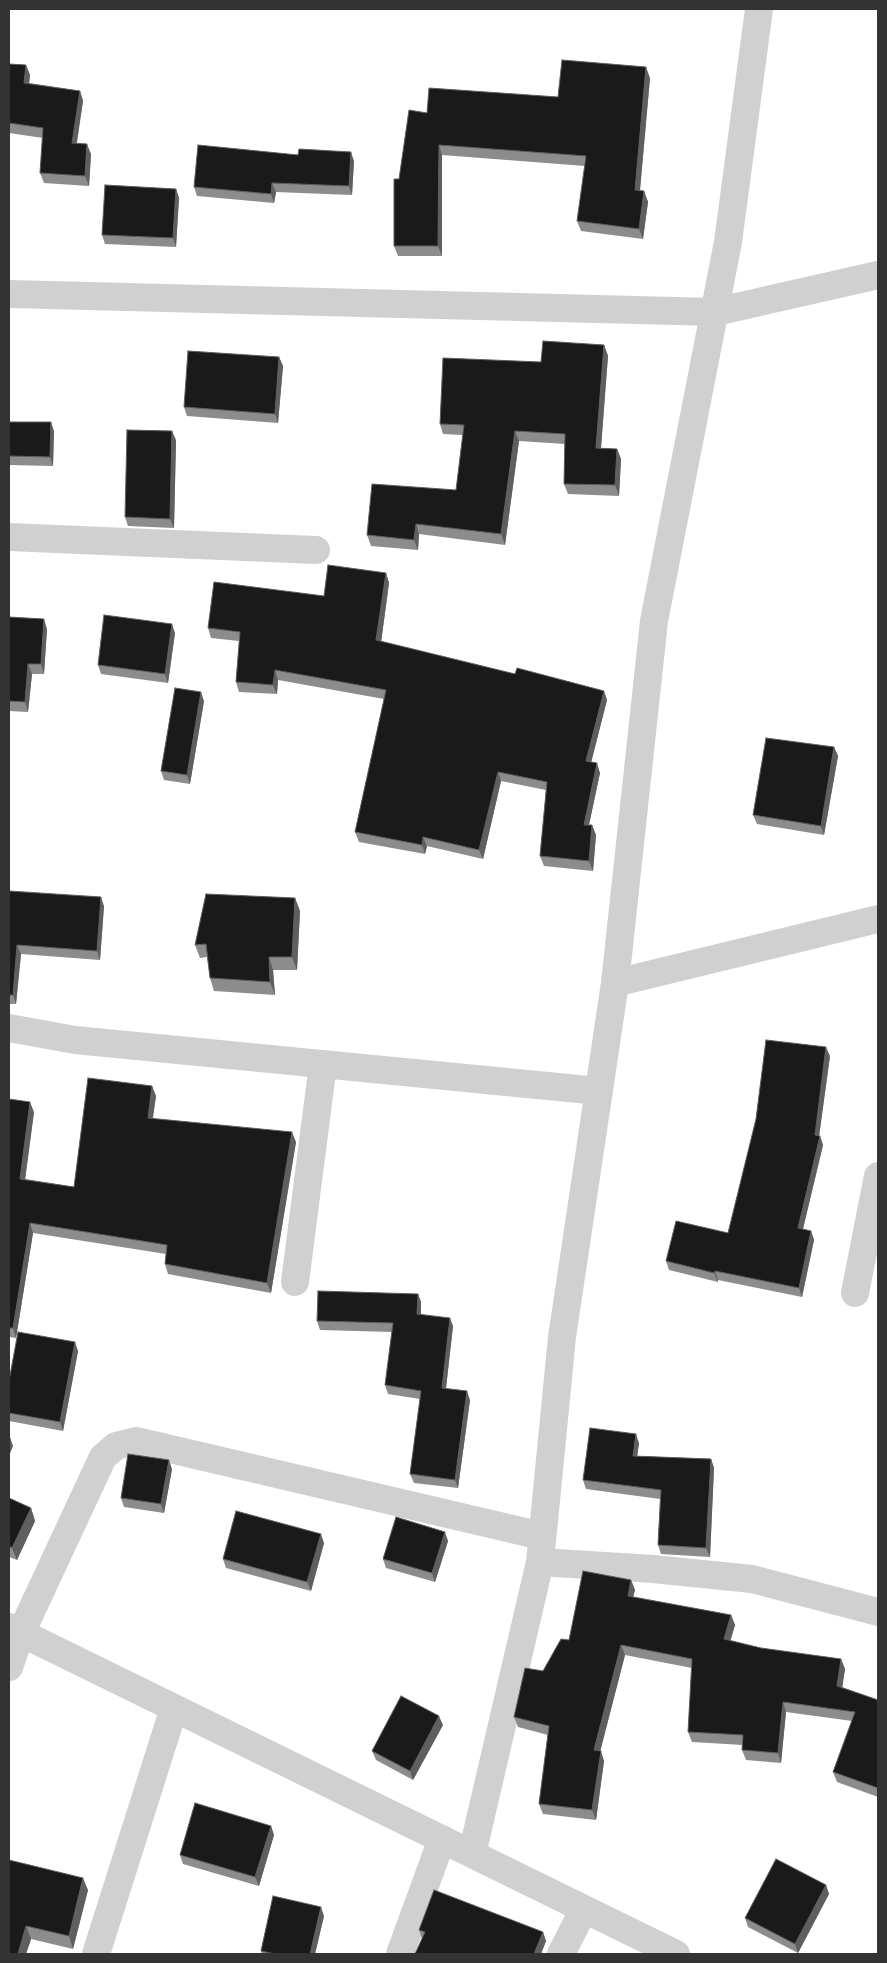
<!DOCTYPE html>
<html>
<head>
<meta charset="utf-8">
<style>
	body { margin:0 }
	#map { position:relative; width:887px; height:1963px; overflow:hidden; background:#fff; font-family:Montserrat,sans-serif }
	canvas { display:block }
	.frame { position:absolute; inset:0; border:10px solid #333; pointer-events:none }
</style>
</head>
<body>
<div id="map">
<canvas width="887" height="1963"></canvas>
<div class="frame"></div>
</div>
<script>
const ctx = document.querySelector('canvas').getContext('2d');
ctx.lineJoin = 'round';
function shape(rows) {
  const path = new Path2D();
  for (const r of rows) {
    path.moveTo(r[0], r[1]);
    for (let i = 2; i < r.length; i += 2) path.lineTo(r[i], r[i + 1]);
  }
  return path;
}
function stroke(path, color, width, dash) {
  ctx.strokeStyle = color;
  ctx.lineWidth = width;
  ctx.lineCap = dash ? 'butt' : 'round';
  ctx.setLineDash(dash || []);
  ctx.stroke(path);
}
function paint(path, color) {
  ctx.fillStyle = color;
  ctx.fill(path, 'evenodd');
}
const minor = shape([
	[9,294,715,312,878,275],
	[9,537,316,550],
	[615,983,878,919],
	[9,1028,75,1040,599,1091],
	[295,1282,323,1064],
	[855,1293,878,1176],
	[540,1562,653,1569,752,1579,878,1612],
	[9,1627,676,1954],
	[9,1667,21,1633,103,1457,116,1446,136,1441,542,1536],
	[472,1854,540,1562,562,1337,615,983,654,621,728,242,759,9],
	[96,1954,174,1708],
	[400,1954,442,1839],
	[561,1954,584,1909]
]);
const wall = shape([
	[9,64,26,65,30,75,29,83,80,91,83,101,77,143,91,154,89,186,44,183,40,173,43,138,9,133],
	[650,78,640,191,644,191,648,202,643,239,581,231,577,221,585,166,442,155,442,256,398,256,394,246,399,179,427,113,558,97],
	[354,161,352,195,276,192,274,203,197,196,194,187],
	[176,189,179,198,176,247,105,244,102,235],
	[604,345,608,356,601,449,617,449,621,459,619,496,568,494,564,484,565,444,519,441,505,545,419,534,418,550,371,546,367,535,456,490,463,435,443,434,440,424,541,362],
	[279,357,283,366,278,423,187,416,184,407],
	[9,422,54,431,53,466,9,465],
	[176,440,174,528,128,526,125,517],
	[386,573,389,583,381,642,515,674,604,691,607,700,591,762,600,773,589,825,592,825,596,835,593,871,544,866,540,856,546,790,501,781,483,859,427,846,425,854,359,842,355,832,384,699,278,680,277,694,239,692,236,682,239,641,211,638,208,628,324,596],
	[9,617,47,629,44,674,32,674,28,712,9,711],
	[175,633,168,683,101,674,98,665],
	[204,701,190,784,164,780,161,771],
	[834,747,838,756,824,835,757,824,753,815],
	[9,891,104,906,100,960,21,954,16,1004,9,1004],
	[295,898,300,911,297,970,273,970,275,995,214,991,210,978,207,957,200,958,195,945],
	[830,1056,819,1136,820,1136,823,1145,803,1229,811,1231,814,1240,802,1297,718,1280,718,1282,669,1270,666,1261,728,1233],
	[152,1086,156,1096,153,1119,296,1142,271,1293,168,1274,165,1264,166,1254,33,1233,16,1338,9,1337,9,1099,34,1112,25,1179,74,1187],
	[418,1294,421,1302,421,1315,453,1326,446,1388,470,1400,458,1488,414,1483,410,1474,420,1399,388,1394,385,1385,392,1332,320,1330,317,1321],
	[78,1351,63,1431,9,1421,9,1381],
	[639,1443,637,1456,711,1459,714,1468,710,1557,661,1554,658,1545,660,1499,586,1489,583,1480],
	[172,1469,164,1513,124,1507,121,1498],
	[9,1498,31,1508,35,1521,17,1560,9,1557],
	[448,1541,435,1582,386,1568,383,1559],
	[324,1543,311,1591,226,1568,223,1559],
	[631,1580,635,1590,633,1597,731,1615,735,1625,730,1641,761,1648,841,1659,845,1669,842,1687,878,1700,878,1797,837,1782,833,1772,852,1721,786,1712,781,1763,746,1760,742,1750,743,1745,692,1742,688,1732,692,1668,625,1655,600,1751,604,1761,596,1820,543,1814,539,1804,548,1735,518,1727,514,1717,543,1671,569,1640],
	[443,1725,413,1780,376,1760,372,1751],
	[271,1826,274,1835,259,1886,183,1864,180,1855],
	[9,1860,88,1890,73,1949,31,1939,26,1954,9,1954],
	[826,1885,829,1894,798,1953,748,1927,745,1918],
	[324,1916,315,1954,262,1954,261,1951],
	[419,1930,543,1932,546,1941,541,1954,415,1954,422,1939]
]);
const shadedWall = shape([
	[26,65,30,75,28,93,24,83],
	[646,67,650,78,639,200,635,190],
	[80,91,83,101,75,153,72,143],
	[87,144,91,154,89,186,85,176],
	[439,145,442,155,442,256,438,246],
	[351,152,354,161,352,195,349,186],
	[272,183,276,192,274,203,271,194],
	[176,189,179,198,176,247,173,238],
	[644,191,648,202,643,239,639,229],
	[604,345,608,356,600,459,596,448],
	[279,357,283,366,278,423,275,414],
	[51,422,54,431,53,466,50,457],
	[172,431,176,440,174,528,170,519],
	[515,431,519,441,505,545,501,534],
	[617,449,621,459,619,496,615,485],
	[416,524,419,534,418,550,414,540],
	[386,573,389,583,380,650,376,640],
	[44,619,47,629,44,674,41,664],
	[172,624,175,633,168,683,165,674],
	[28,664,32,674,28,712,25,702],
	[275,670,278,680,277,694,273,685],
	[604,691,607,700,589,771,586,761],
	[201,692,204,701,190,784,187,775],
	[834,747,838,756,824,835,821,826],
	[597,763,600,773,587,834,584,825],
	[498,772,501,781,483,859,479,850],
	[592,825,596,835,593,871,589,861],
	[423,837,427,846,425,854,422,845],
	[101,897,104,906,100,960,97,951],
	[295,898,300,911,297,970,292,957],
	[17,945,21,954,16,1004,13,995],
	[269,957,273,970,275,995,270,982],
	[826,1047,830,1056,818,1144,815,1135],
	[152,1086,156,1096,151,1128,148,1118],
	[30,1102,34,1112,24,1188,20,1179],
	[292,1132,296,1142,271,1293,267,1283],
	[820,1136,823,1145,801,1237,798,1228],
	[30,1223,33,1233,16,1338,13,1328],
	[811,1231,814,1240,802,1297,799,1288],
	[715,1271,718,1280,718,1282,714,1273],
	[418,1294,421,1302,421,1323,417,1314],
	[450,1318,453,1326,445,1397,442,1388],
	[75,1342,78,1351,63,1431,60,1422],
	[467,1391,470,1400,458,1488,455,1480],
	[9,1434,13,1446,9,1456],
	[636,1434,639,1443,636,1465,633,1456],
	[711,1459,714,1468,710,1557,706,1548],
	[169,1460,172,1469,164,1513,161,1504],
	[31,1508,35,1521,17,1560,12,1548],
	[445,1532,448,1541,435,1582,432,1573],
	[321,1534,324,1543,311,1591,307,1582],
	[631,1580,635,1590,631,1605,628,1596],
	[731,1615,735,1625,728,1649,724,1639],
	[621,1645,625,1655,598,1760,594,1750],
	[841,1659,845,1669,841,1696,837,1686],
	[783,1702,786,1712,781,1763,778,1753],
	[439,1716,443,1725,413,1780,410,1771],
	[601,1751,604,1761,596,1820,592,1810],
	[271,1826,274,1835,259,1886,255,1877],
	[83,1878,88,1890,73,1949,69,1936],
	[826,1885,829,1894,798,1953,795,1944],
	[321,1907,324,1916,315,1954,310,1954],
	[26,1926,31,1939,26,1954,18,1954],
	[543,1932,546,1941,541,1954,534,1954]
]);
const building = shape([
	[562,60,646,67,635,190,644,191,639,229,577,221,586,156,439,145,438,246,394,246,394,179,399,179,409,110,427,113,429,88,558,97,562,60],
	[9,64,26,65,24,83,80,91,72,143,87,144,85,176,40,173,43,128,9,123,9,64],
	[198,145,298,155,299,149,351,152,349,186,272,183,271,194,194,187,198,145],
	[105,185,176,189,173,238,102,235,105,185],
	[543,341,604,345,596,448,617,449,615,485,564,484,565,434,515,431,501,534,416,524,414,540,367,535,372,484,456,490,464,425,440,424,443,358,541,362,543,341],
	[188,351,279,357,275,414,184,407,188,351],
	[9,422,51,422,50,457,9,456,9,422],
	[127,430,172,431,170,519,125,517,127,430],
	[328,565,386,573,376,640,515,674,517,668,604,691,586,761,597,763,584,825,592,825,589,861,540,856,547,782,498,772,479,850,423,837,422,845,355,832,386,690,275,670,273,685,236,682,240,632,208,628,214,582,324,596,328,565],
	[104,615,172,624,165,674,98,665,104,615],
	[9,617,44,619,41,664,28,664,25,702,9,701,9,617],
	[175,688,201,692,187,775,161,771,175,688],
	[766,738,834,747,821,826,753,815,766,738],
	[9,891,101,897,97,951,17,945,13,995,9,995,9,891],
	[206,894,295,898,292,957,269,957,270,982,210,978,206,944,195,945,206,894],
	[766,1040,826,1047,815,1135,820,1136,798,1228,811,1231,799,1288,715,1271,714,1273,666,1261,676,1221,728,1233,756,1119,766,1040],
	[88,1078,152,1086,148,1118,292,1132,267,1283,165,1264,167,1245,30,1223,13,1328,9,1328,9,1099,30,1102,20,1179,74,1187,88,1078],
	[318,1291,418,1294,417,1314,450,1318,442,1388,467,1391,455,1480,410,1474,421,1391,385,1385,393,1323,317,1321,318,1291],
	[18,1332,75,1342,60,1422,9,1413,9,1381,18,1332],
	[590,1428,636,1434,633,1456,711,1459,706,1548,658,1545,661,1490,583,1480,590,1428],
	[128,1454,169,1460,161,1504,121,1498,128,1454],
	[9,1498,31,1508,12,1548,9,1546,9,1498],
	[236,1511,321,1534,307,1582,223,1559,236,1511],
	[396,1517,445,1532,432,1573,383,1559,396,1517],
	[583,1571,631,1580,628,1596,731,1615,724,1639,761,1648,841,1659,837,1686,878,1700,878,1788,833,1772,855,1712,783,1702,778,1753,742,1750,743,1735,688,1732,692,1659,621,1645,594,1750,601,1751,592,1810,539,1804,549,1726,514,1717,525,1668,543,1671,561,1639,569,1640,583,1571],
	[401,1696,439,1716,410,1771,372,1751,401,1696],
	[195,1803,271,1826,255,1877,180,1855,195,1803],
	[776,1859,826,1885,795,1944,745,1918,776,1859],
	[9,1860,83,1878,69,1936,26,1926,18,1954,9,1954,9,1860],
	[434,1890,543,1932,534,1954,415,1954,425,1932,419,1930,434,1890],
	[273,1896,321,1907,310,1954,275,1954,261,1951,273,1896]
]);
stroke(minor, '#d0d0d0', 28);
paint(wall, '#8c8c8c');
paint(shadedWall, '#5f5f5f');
paint(building, '#1a1a1a');
stroke(building, '#5f5f5f', 1);
</script>
</body>
</html>
